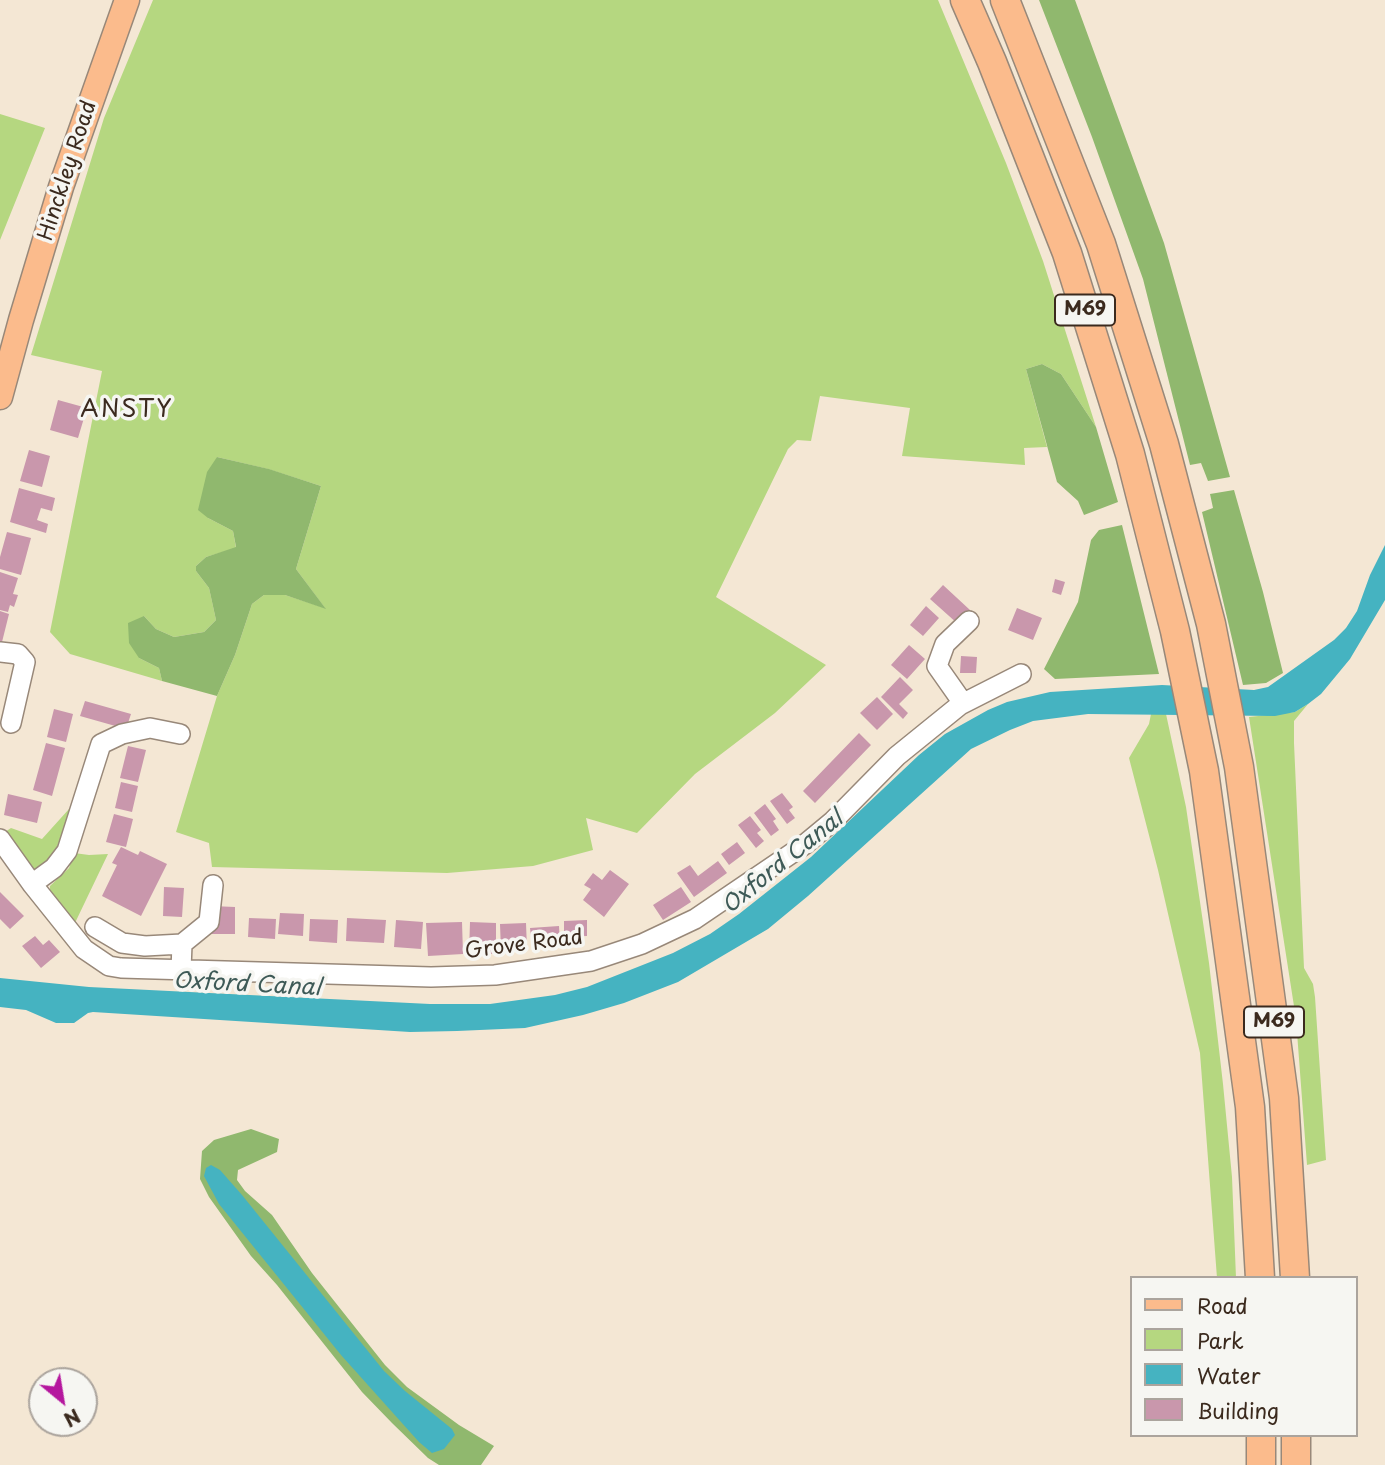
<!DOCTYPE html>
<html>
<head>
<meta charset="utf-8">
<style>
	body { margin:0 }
	#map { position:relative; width:1385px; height:1465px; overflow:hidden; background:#f4e7d4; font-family:"Playpen Sans",sans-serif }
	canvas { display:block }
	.legend { position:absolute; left:1130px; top:1276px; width:228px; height:161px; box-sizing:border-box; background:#f6f6f2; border:2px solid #aba49d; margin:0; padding:9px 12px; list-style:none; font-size:21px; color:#3b2a1e }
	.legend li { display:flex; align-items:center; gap:14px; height:35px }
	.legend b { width:35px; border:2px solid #aba49d }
	.north { position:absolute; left:28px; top:1367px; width:70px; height:70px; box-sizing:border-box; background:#f6f6f2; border:2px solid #aba49d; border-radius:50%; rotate:150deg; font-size:19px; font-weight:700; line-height:28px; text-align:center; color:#3b2a1e }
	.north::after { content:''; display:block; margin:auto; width:24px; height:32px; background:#b5179e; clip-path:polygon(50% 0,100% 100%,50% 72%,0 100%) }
</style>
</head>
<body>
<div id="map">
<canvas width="1385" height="1465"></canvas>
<ul class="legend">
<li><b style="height:9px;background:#fbbb8c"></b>Road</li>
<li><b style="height:19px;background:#b5d780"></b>Park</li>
<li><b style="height:19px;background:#45b3c1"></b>Water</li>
<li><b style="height:19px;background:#c997ac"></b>Building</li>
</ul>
<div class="north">N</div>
</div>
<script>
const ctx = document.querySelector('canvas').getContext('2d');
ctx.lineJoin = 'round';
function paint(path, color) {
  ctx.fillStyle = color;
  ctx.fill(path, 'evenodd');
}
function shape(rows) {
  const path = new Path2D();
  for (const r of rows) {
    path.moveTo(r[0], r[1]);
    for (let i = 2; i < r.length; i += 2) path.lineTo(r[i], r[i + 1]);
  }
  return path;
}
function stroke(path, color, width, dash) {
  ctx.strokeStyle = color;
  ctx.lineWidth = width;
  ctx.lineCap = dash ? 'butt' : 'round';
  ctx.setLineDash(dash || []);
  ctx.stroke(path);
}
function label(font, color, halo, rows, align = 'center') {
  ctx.font = font + ' "Playpen Sans",sans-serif';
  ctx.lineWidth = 7;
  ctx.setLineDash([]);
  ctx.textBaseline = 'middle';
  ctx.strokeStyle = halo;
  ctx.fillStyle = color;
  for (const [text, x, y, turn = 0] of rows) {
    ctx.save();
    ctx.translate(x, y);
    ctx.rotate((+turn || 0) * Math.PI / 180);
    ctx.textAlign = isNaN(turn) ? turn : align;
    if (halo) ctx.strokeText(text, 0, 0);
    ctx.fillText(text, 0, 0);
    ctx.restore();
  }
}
const green = shape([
	[153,0,938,0,1006,163,1043,261,1096,427,1061,374,1042,364,1026,369,1047,447,1024,448,1025,465,902,456,910,408,820,396,811,441,797,440,788,449,716,597,826,665,775,713,695,774,637,833,586,818,593,850,533,866,447,873,212,867,209,843,176,832,217,696,235,655,252,604,264,595,285,595,325,608,296,569,321,486,268,469,217,457,208,518,233,531,236,548,206,557,196,566,196,571,209,588,216,620,204,632,174,637,156,629,144,616,139,658,159,668,162,681,70,654,50,632,102,371,31,355,104,118],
	[0,114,45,128,0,240],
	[1308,704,1294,721,1294,743,1304,968,1313,984,1315,997,1326,1160,1307,1165,1296,1019,1249,717,1295,712],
	[1151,714,1166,714,1186,807,1209,963,1223,1084,1232,1177,1236,1278,1217,1278,1200,1053,1158,870,1129,758,1149,724],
	[69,809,73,813,64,851,38,876,5,832,11,828,42,839],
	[74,853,89,855,108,854,74,925,50,891,50,886,69,868]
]);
const forest = shape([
	[1039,0,1075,0,1164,243,1230,477,1208,481,1201,463,1190,465,1143,279,1092,137],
	[1042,364,1061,374,1096,427,1118,502,1084,515,1078,501,1057,482,1026,369],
	[217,457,269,469,321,486,296,569,326,609,285,595,264,595,252,604,235,655,217,696,162,681,159,668,139,658,129,643,128,623,144,616,156,629,174,637,204,632,216,620,209,588,196,571,196,566,206,557,236,547,233,531,208,518,198,510,207,472],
	[1234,490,1263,592,1283,673,1266,683,1243,685,1202,512,1213,508,1210,494],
	[1122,525,1159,674,1055,679,1044,669,1078,602,1091,540,1099,530],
	[251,1129,279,1139,277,1152,238,1170,237,1180,245,1191,272,1215,312,1273,385,1365,407,1387,459,1425,494,1446,481,1465,439,1465,428,1458,392,1423,362,1392,277,1285,251,1256,209,1197,200,1179,202,1151,214,1140]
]);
const water = shape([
	[1385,545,1385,600,1350,659,1321,694,1308,704,1295,712,1275,716,1088,714,1033,721,1010,730,971,749,808,896,768,929,678,982,624,1003,583,1015,525,1028,457,1031,410,1032,93,1012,88,1013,74,1023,56,1023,26,1010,0,1007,0,978,89,987,430,1004,490,1004,555,995,587,987,673,953,710,934,739,914,811,857,919,755,945,734,988,710,1007,702,1050,692,1162,685,1254,690,1268,687,1334,640,1346,628,1357,611,1370,575],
	[211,1165,220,1170,242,1195,384,1371,405,1391,452,1429,455,1435,444,1449,432,1453,419,1442,341,1355,219,1204,204,1176,206,1168]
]);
const building = shape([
	[58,400,87,408,78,438,50,430],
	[29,450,50,456,42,487,20,481],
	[19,488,55,498,52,511,41,508,37,520,48,524,46,533,10,522],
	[7,532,31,538,21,575,0,569,0,557],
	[0,572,18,578,13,594,18,595,14,607,10,605,8,612,0,610],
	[1055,579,1065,582,1061,595,1052,592],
	[943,585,970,610,958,624,930,599],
	[926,606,939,618,923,636,910,625],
	[1017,608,1042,618,1033,640,1008,630],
	[0,611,9,614,1,646,0,646],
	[909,645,925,659,907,679,891,665],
	[961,656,977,657,976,673,960,673],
	[900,677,913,690,899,704,908,713,903,719,881,697],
	[877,697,893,714,877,730,860,713],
	[85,701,131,714,126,729,80,716],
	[54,709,73,714,66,742,47,737],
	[859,733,871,745,815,803,803,791],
	[46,743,65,748,52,796,33,790],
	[128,746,146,750,138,782,120,778],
	[121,782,138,786,132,812,115,808],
	[782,793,793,807,789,810,795,818,787,824,770,801],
	[8,794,42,802,37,823,4,815],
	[765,804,776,819,773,821,779,830,771,836,754,813],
	[114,814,133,819,126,847,106,842],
	[750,816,761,830,757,833,764,841,756,848,738,825],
	[737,842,745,853,729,865,721,854],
	[121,847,138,855,140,851,167,864,141,916,102,896,117,865,112,863],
	[718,861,727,873,694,897,677,873,690,865,698,876],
	[610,870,629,884,604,917,583,900,591,889,584,885,593,873,602,880],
	[164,887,184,888,182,917,163,916],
	[681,887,691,902,663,920,653,905],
	[0,892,24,916,10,929,0,919],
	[212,906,235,907,235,934,211,934],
	[280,913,304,914,303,936,278,934],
	[249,918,276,919,275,939,248,937],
	[347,918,386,920,384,943,346,941],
	[310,919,338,920,337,943,309,941],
	[396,920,423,922,421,949,394,947],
	[587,920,587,936,564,937,564,921],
	[462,922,463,954,428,956,426,923],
	[470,922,496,923,496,954,469,953],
	[526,923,527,949,501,951,500,924],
	[559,926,560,944,532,946,530,928],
	[35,936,43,945,49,940,60,952,41,968,22,946]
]);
const minor = shape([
	[0,652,18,654,25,662,11,723],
	[963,703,937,666,945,644,969,621],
	[0,839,32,884,84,949,109,966,121,968,431,977,495,975,591,961,642,944,695,919,804,845,833,821,897,756,960,705,1021,674],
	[32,884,54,868,67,851,101,744,122,734,150,728,180,734],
	[95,927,122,943,145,946,182,944,181,970],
	[182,944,209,922,213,885]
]);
const major = shape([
	[0,397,21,320,61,187,127,0]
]);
const highway = shape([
	[965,0,992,62,1067,253,1130,454,1175,631,1204,771,1250,1107,1260,1278],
	[1005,0,1101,244,1164,444,1211,624,1239,767,1284,1098,1295,1278],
	[1261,1465,1261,1435],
	[1296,1465,1296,1435]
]);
const shields = [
	[1085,310,60],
	[1274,1022,60]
];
const shieldNames = [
	["M69",1085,310],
	["M69",1274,1022]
];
const streetNames = [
	["Hinckley Road",68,171,-72],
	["Grove Road",524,945,-7]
];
const waterNames = [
	["Oxford Canal",783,863,-39],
	["Oxford Canal",247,985,3]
];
const quarterNames = [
	["ANSTY",127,410]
];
paint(green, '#b5d780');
paint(forest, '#90b86e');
paint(water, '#45b3c1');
paint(building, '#c997ac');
stroke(minor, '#988879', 22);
stroke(major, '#988879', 27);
stroke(highway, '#988879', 31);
stroke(minor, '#fff', 19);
stroke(major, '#fbbb8c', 24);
stroke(highway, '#fbbb8c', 28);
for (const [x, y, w] of shields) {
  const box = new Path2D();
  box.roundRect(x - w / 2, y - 15.5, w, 31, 5);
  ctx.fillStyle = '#f6f6f2';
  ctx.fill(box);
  stroke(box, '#3b2a1e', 2);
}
label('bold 19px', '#3b2a1e', null, shieldNames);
label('21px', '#3b2a1e', '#f6f6f2', streetNames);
label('italic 23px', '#3e5a57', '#f6f6f2', waterNames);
ctx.letterSpacing = '2px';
label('24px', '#3b2a1e', '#f6f6f2', quarterNames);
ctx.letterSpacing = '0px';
</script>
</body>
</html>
